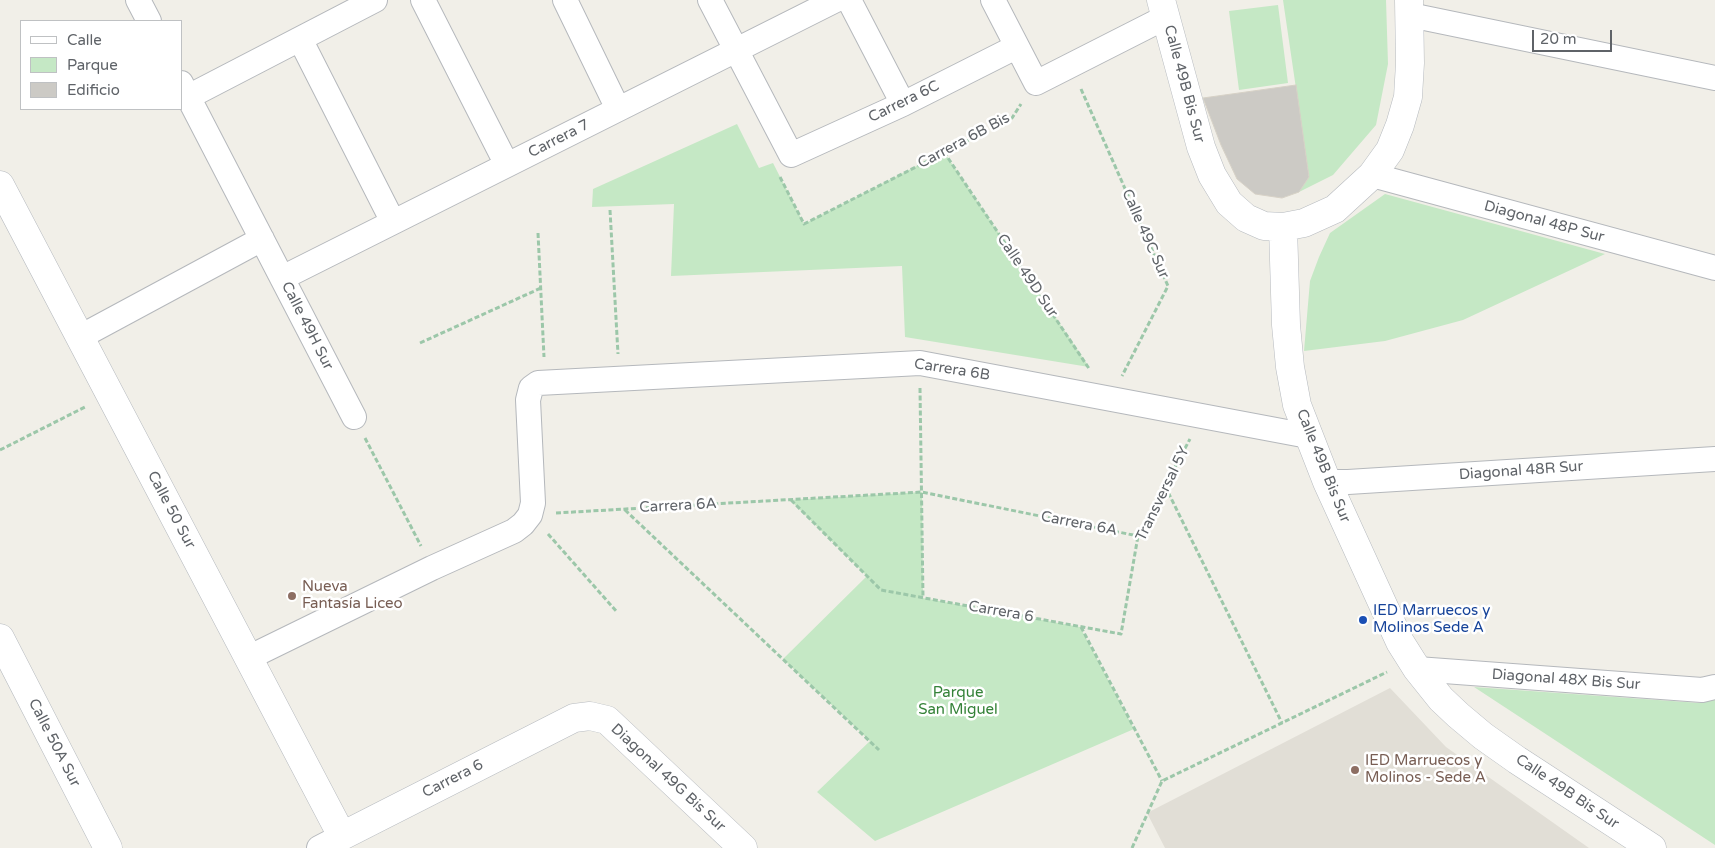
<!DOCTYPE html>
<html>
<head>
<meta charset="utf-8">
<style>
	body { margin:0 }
	#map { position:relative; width:1715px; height:848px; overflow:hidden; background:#f1efe8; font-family:"Varela Round",sans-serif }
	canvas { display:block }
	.legend { position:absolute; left:20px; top:20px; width:162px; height:90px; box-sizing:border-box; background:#fff; border:1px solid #bfc1c3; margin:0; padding:6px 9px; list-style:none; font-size:15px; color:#5f6368 }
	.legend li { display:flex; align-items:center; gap:10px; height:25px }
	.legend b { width:25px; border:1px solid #bfc1c3 }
	.scale { position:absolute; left:1532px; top:30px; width:80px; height:22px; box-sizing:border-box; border:2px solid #5f6368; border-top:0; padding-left:6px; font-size:15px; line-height:18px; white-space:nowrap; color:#5f6368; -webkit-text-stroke:4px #fff; paint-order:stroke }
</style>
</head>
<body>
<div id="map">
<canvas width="1715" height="848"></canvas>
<ul class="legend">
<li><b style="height:6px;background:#fff"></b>Calle</li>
<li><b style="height:14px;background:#c5e8c5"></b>Parque</li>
<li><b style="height:14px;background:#cccac5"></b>Edificio</li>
</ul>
<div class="scale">20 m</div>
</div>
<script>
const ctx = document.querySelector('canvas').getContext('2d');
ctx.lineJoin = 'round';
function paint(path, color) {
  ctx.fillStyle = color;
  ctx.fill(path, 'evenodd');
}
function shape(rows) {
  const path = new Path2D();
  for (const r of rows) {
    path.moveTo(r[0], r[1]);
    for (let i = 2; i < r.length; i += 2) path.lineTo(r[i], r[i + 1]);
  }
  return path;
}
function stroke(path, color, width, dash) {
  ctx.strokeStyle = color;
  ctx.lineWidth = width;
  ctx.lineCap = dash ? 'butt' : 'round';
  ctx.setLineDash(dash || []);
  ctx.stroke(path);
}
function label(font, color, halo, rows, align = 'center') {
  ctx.font = font + ' "Varela Round",sans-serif';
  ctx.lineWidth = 5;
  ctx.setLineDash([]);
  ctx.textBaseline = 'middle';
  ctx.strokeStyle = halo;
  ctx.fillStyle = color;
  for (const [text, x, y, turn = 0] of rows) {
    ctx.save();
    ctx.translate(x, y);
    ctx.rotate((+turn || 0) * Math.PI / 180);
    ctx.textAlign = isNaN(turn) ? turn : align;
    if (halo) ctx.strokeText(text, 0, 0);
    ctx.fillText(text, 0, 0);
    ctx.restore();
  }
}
const education = shape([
	[1390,688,1446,747,1589,848,1165,848,1147,813]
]);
const green = shape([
	[1283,0,1386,0,1388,64,1376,125,1333,175,1299,192,1309,177],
	[1278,5,1288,83,1239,90,1229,11],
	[737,124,759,168,773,163,804,224,944,152,1089,367,905,337,902,266,671,276,674,204,592,207,593,189],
	[1385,194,1605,254,1463,320,1385,341,1304,351,1310,281,1319,257,1330,233],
	[922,492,923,598,1080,627,1134,729,875,841,817,792,870,741,783,659,867,576,790,500],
	[1474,687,1700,703,1715,698,1715,845]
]);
const building = shape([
	[1296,85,1309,177,1299,192,1282,198,1255,194,1237,179,1221,145,1203,98,1296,85]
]);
const path = shape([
	[1081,89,1168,286,1122,376],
	[944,152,1090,370],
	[780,177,804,224,1012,118,1021,104],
	[610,210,618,354],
	[538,233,544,357],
	[420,343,541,288],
	[920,388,923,598],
	[365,438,421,546],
	[0,450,87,406],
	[1165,486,1282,723],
	[791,500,881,590,1121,634,1138,536,1190,439],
	[625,510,879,750],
	[556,513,922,492,1138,536],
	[548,534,617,612],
	[1081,627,1162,781],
	[1132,848,1162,781,1387,672]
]);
const street = shape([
	[138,0,149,21],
	[423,0,507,165],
	[565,0,618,109],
	[710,0,791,155,903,104,1016,47],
	[849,0,903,104],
	[993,0,1036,83,1166,17],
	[1410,15,1715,78],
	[300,39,393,222],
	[181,83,354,417],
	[188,97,375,0],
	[1372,175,1715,268],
	[282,278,836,0],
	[80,337,262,239],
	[1327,482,1348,482,1715,459],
	[248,658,432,568,514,531,523,524,530,515,533,503,528,400,531,388,538,383,920,363,1308,436],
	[1417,669,1702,690,1715,687],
	[319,848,342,836]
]);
const secondary = shape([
	[1161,0,1201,147,1212,175,1229,203,1246,218,1264,226,1283,227,1304,223,1335,209,1372,175,1390,150,1400,125,1408,97,1410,63,1409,0],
	[0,185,342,836,574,718,590,716,607,720,743,848],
	[1283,227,1286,325,1290,367,1297,405,1327,482,1400,642,1417,669,1441,699,1458,715,1483,736,1517,760,1652,848],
	[0,638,108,848]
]);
const markers = [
	[292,596,5,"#8d6e63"],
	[1363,620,5,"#1a4fb4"],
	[1355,770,5,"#8d6e63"]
];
const streetNames = [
	["Calle 49B Bis Sur",1184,84,75],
	["Carrera 6C",904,102,-26],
	["Carrera 7",559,139,-27],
	["Carrera 6B Bis",964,141,-28],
	["Diagonal 48P Sur",1544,222,15],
	["Calle 49C Sur",1145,234,66],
	["Calle 49D Sur",1027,276,56],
	["Calle 49H Sur",307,326,63],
	["Carrera 6B",952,370,9],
	["Calle 49B Bis Sur",1323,466,68],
	["Diagonal 48R Sur",1521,471,-4],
	["Transversal 5Y",1163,494,-64],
	["Carrera 6A",678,506,-3],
	["Calle 50 Sur",171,510,62],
	["Carrera 6A",1079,524,11],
	["Carrera 6",1001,612,10],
	["Diagonal 48X Bis Sur",1566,680,4],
	["Calle 50A Sur",54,743,63],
	["Diagonal 49G Bis Sur",668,778,43],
	["Carrera 6",453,779,-27],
	["Calle 49B Bis Sur",1567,792,34]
];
const educationNames = [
	["Nueva",302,587],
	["Fantasía Liceo",302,604],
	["IED Marruecos y",1365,761],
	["Molinos - Sede A",1365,778]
];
const transitNames = [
	["IED Marruecos y",1373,611],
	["Molinos Sede A",1373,628]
];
const parkNames = [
	["Parque",958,693],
	["San Miguel",958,710]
];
paint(education, '#e1ded6');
paint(green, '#c5e8c5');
paint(building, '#cccac5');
stroke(building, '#d6d1c6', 1);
stroke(street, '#b5b8bc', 26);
stroke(secondary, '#b6babf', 29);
stroke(path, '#9cc7a9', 3, [5, 2.5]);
stroke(street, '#fff', 24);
stroke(secondary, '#fff', 28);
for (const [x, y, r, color] of markers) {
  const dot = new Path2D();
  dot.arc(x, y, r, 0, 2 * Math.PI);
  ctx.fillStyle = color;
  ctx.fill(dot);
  stroke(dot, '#fff', 2);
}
label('15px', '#5f6368', '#fff', streetNames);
label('15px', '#785e54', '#fff', educationNames, 'left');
label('15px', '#164399', '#fff', transitNames, 'left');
label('15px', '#348238', '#fff', parkNames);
</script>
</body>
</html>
